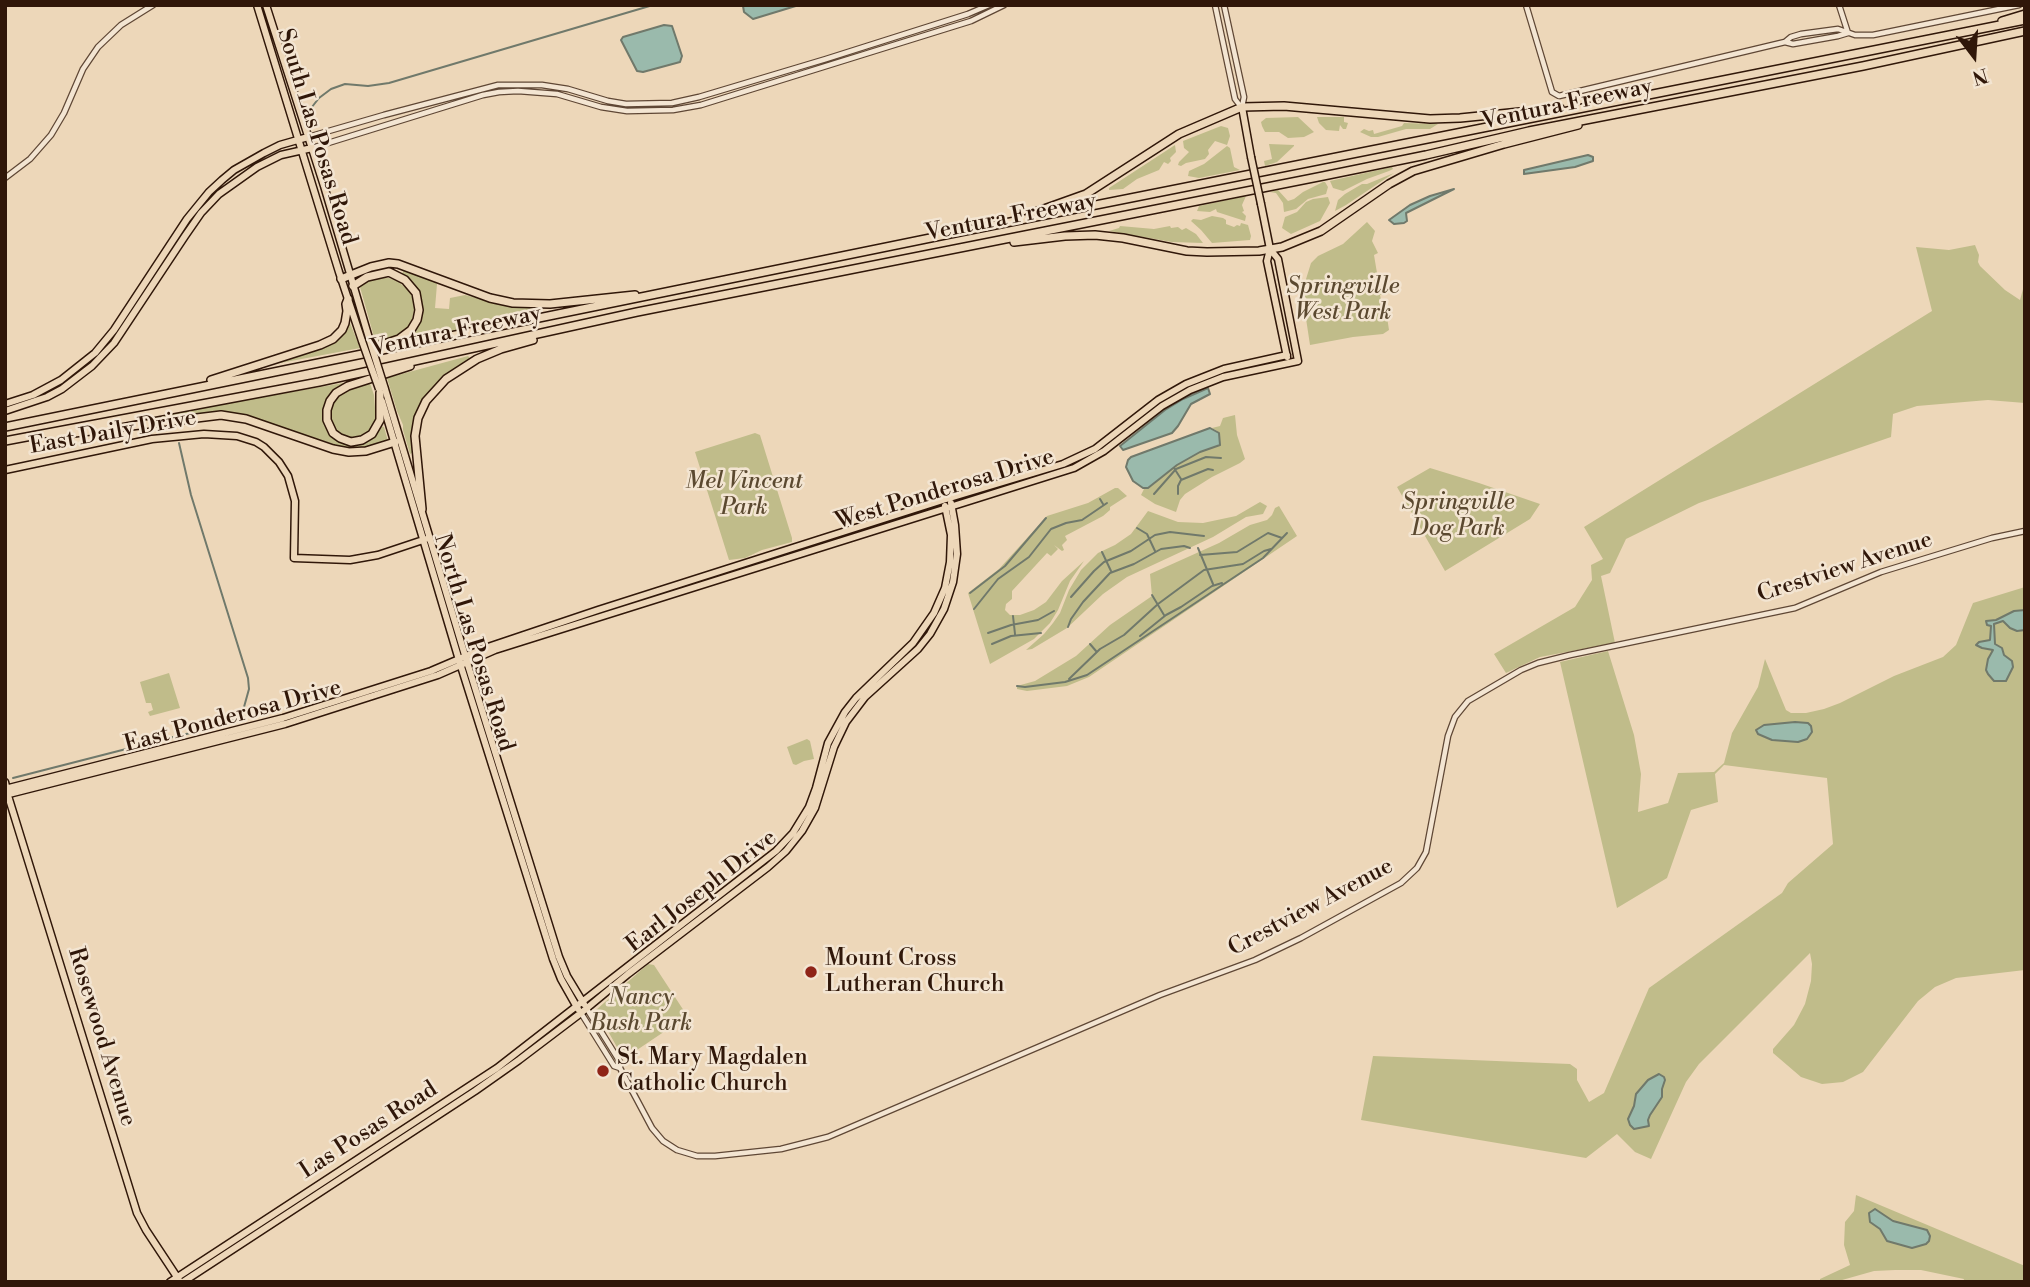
<!DOCTYPE html>
<html>
<head>
<meta charset="utf-8">
<style>
	body { margin:0 }
	#map { position:relative; width:2030px; height:1287px; overflow:hidden; background:#edd7b9; font-family:"Libre Bodoni",serif }
	canvas { display:block }
	.frame { position:absolute; inset:0; border:7px solid #301709; pointer-events:none }
	.north { position:absolute; left:1939px; top:21px; width:70px; height:70px; -webkit-text-stroke:5px #f3e5d2; paint-order:stroke; rotate:163deg; font-size:19px; font-weight:700; line-height:28px; text-align:center; color:#301709 }
	.north::after { content:''; display:block; margin:auto; width:24px; height:32px; background:#301709; clip-path:polygon(50% 0,100% 100%,50% 72%,0 100%) }
</style>
</head>
<body>
<div id="map">
<canvas width="2030" height="1287"></canvas>
<div class="frame"></div>
<div class="north">N</div>
</div>
<script>
const ctx = document.querySelector('canvas').getContext('2d');
ctx.lineJoin = 'round';
function paint(path, color) {
  ctx.fillStyle = color;
  ctx.fill(path, 'evenodd');
}
function shape(rows) {
  const path = new Path2D();
  for (const r of rows) {
    path.moveTo(r[0], r[1]);
    for (let i = 2; i < r.length; i += 2) path.lineTo(r[i], r[i + 1]);
  }
  return path;
}
function stroke(path, color, width, dash) {
  ctx.strokeStyle = color;
  ctx.lineWidth = width;
  ctx.lineCap = dash ? 'butt' : 'round';
  ctx.setLineDash(dash || []);
  ctx.stroke(path);
}
function label(font, color, halo, rows, align = 'center') {
  ctx.font = font + ' "Libre Bodoni",serif';
  ctx.lineWidth = 5;
  ctx.setLineDash([]);
  ctx.textBaseline = 'middle';
  ctx.strokeStyle = halo;
  ctx.fillStyle = color;
  for (const [text, x, y, turn = 0] of rows) {
    ctx.save();
    ctx.translate(x, y);
    ctx.rotate((+turn || 0) * Math.PI / 180);
    ctx.textAlign = isNaN(turn) ? turn : align;
    if (halo) ctx.strokeText(text, 0, 0);
    ctx.fillText(text, 0, 0);
    ctx.restore();
  }
}
const green = shape([
	[1298,117,1314,132,1304,137,1288,138,1279,132,1265,132,1262,126,1261,122,1266,118],
	[1317,117,1344,117,1344,122,1348,123,1346,129,1343,129,1340,125,1339,131,1326,130,1319,123],
	[1404,123,1438,124,1430,129,1406,129,1378,137,1371,137,1360,132,1364,129,1369,131,1373,130,1374,134,1402,126],
	[1221,126,1228,128,1230,136,1227,145,1215,141,1208,150,1209,154,1205,159,1186,163,1181,166,1178,165,1179,162,1189,152,1184,148,1183,141],
	[1269,144,1294,145,1294,146,1277,162,1265,166,1264,161,1272,159],
	[1175,145,1176,152,1170,158,1171,161,1168,164,1164,162,1159,170,1137,179,1123,189,1109,190,1109,188],
	[1227,146,1230,148,1234,167,1240,170,1199,178,1188,176,1189,171,1204,164],
	[1392,167,1393,169,1389,171,1367,179,1343,191,1333,188,1330,181],
	[1394,173,1346,205,1335,211,1338,200,1345,194,1362,184,1367,184],
	[1323,182,1325,182,1328,187,1326,194,1308,199,1296,209,1284,212,1283,203,1276,193,1270,192,1278,190,1288,201,1294,199,1303,192],
	[1246,196,1242,205,1244,211,1242,212,1246,216,1245,221,1217,212,1216,209,1210,212,1197,211,1199,206],
	[1328,197,1330,203,1320,221,1291,234,1282,228,1285,217,1297,212,1306,202,1313,199],
	[1212,216,1223,218,1226,220,1226,224,1234,227,1237,225,1240,226,1241,223,1248,225,1251,236,1250,240,1212,243,1201,230,1191,221,1193,219,1201,220],
	[1367,222,1375,231,1372,241,1378,253,1374,255,1379,285,1382,284,1384,294,1380,295,1382,304,1385,304,1389,330,1383,334,1353,337,1310,345,1302,292,1311,263,1318,256,1343,244],
	[1120,226,1154,229,1170,226,1171,228,1178,227,1182,230,1186,228,1196,234,1203,243,1172,242,1109,231,1119,228],
	[1975,245,1979,255,1978,262,1980,266,2005,290,2020,300,2025,282,2025,403,1988,400,1917,406,1893,414,1891,437,1699,503,1626,539,1610,573,1601,576,1615,643,1540,657,1506,673,1494,654,1575,607,1592,580,1591,565,1603,559,1584,527,1932,311,1916,247,1949,250],
	[404,270,434,281,437,284,435,308,449,309,450,298,465,295,512,307,535,307,536,310,536,312,523,316,409,341,407,336,421,305,401,275],
	[378,278,389,278,399,282,410,292,415,305,411,324,405,331,401,335,376,344,360,287,365,282],
	[350,323,360,348,275,364,326,345],
	[468,356,471,359,438,384,412,433,412,453,410,454,403,430,403,425,397,411,387,378],
	[343,383,344,386,328,400,327,429,352,445,367,442,381,426,384,427,388,441,362,448,343,447,245,416,230,413,143,422,144,419,155,416],
	[370,383,374,395,376,420,369,433,362,437,347,438,336,432,330,419,331,408,334,401,343,392],
	[1235,415,1237,435,1245,459,1240,463,1212,477,1185,494,1180,500,1176,512,1155,504,1141,495,1144,489,1150,487,1177,465,1200,452,1218,446,1217,431,1212,428,1220,426,1223,418],
	[755,433,760,435,792,538,792,542,762,550,745,558,729,560,695,452],
	[1430,468,1479,483,1540,504,1530,519,1445,571,1397,487],
	[1115,488,1118,488,1127,496,1110,507,1110,510,1103,516,1065,536,1067,540,1062,545,1064,550,1062,551,1054,545,1058,549,1051,556,1047,553,1012,591,1012,599,1006,604,1005,610,1010,615,1020,615,1034,610,1046,602,1062,581,1084,561,1070,581,1058,610,1050,623,1034,639,990,664,968,593,999,569,1047,516,1088,503],
	[1260,502,1267,506,1263,514,1246,517,1213,537,1127,577,1103,594,1067,628,1032,649,1026,650,1044,634,1053,623,1060,613,1069,590,1081,570,1098,553,1115,545,1131,534,1148,511,1178,522,1203,523,1236,516],
	[1279,506,1297,536,1089,677,1067,686,1027,691,1017,689,1017,686,1035,681,1076,656,1110,625,1152,596,1150,574,1219,543,1250,525,1267,520,1272,515,1275,508],
	[2025,587,2025,970,1956,978,1935,987,1918,1001,1863,1072,1843,1082,1822,1084,1801,1077,1773,1053,1773,1049,1794,1025,1805,1004,1811,981,1812,964,1810,953,1699,1064,1686,1082,1651,1159,1635,1152,1617,1134,1586,1158,1361,1120,1373,1056,1570,1064,1577,1069,1577,1080,1589,1102,1604,1093,1649,988,1782,893,1788,883,1833,844,1827,778,1724,765,1715,774,1718,802,1691,810,1667,878,1617,908,1560,662,1608,651,1634,735,1641,774,1638,812,1668,803,1678,773,1714,772,1724,763,1732,733,1758,687,1765,659,1786,710,1791,713,1806,713,1824,709,1840,703,1894,676,1943,657,1956,645,1973,603],
	[169,673,180,708,150,716,148,712,153,710,151,703,146,703,140,682],
	[807,739,810,741,814,759,804,761,796,765,793,764,787,747],
	[648,964,654,965,686,1014,686,1017,628,1056,622,1056,596,1010],
	[1856,1195,2025,1266,2025,1282,1963,1282,1964,1279,1921,1270,1895,1270,1874,1271,1835,1282,1820,1282,1820,1279,1850,1265,1844,1245,1845,1222,1854,1211]
]);
const water = shape([
	[799,5,753,19,744,12,743,6,799,5],
	[664,25,672,26,682,56,680,62,643,72,637,71,621,40,623,37,664,25],
	[1588,155,1593,157,1593,161,1575,167,1524,174,1524,170,1588,155],
	[1454,189,1406,213,1407,221,1404,223,1394,224,1389,220,1410,205,1430,196,1454,189],
	[1208,388,1210,394,1191,404,1178,426,1172,433,1123,450,1120,446,1165,410,1183,399,1208,388],
	[1210,428,1219,433,1220,445,1200,452,1177,465,1148,488,1143,488,1133,481,1126,467,1128,460,1131,457,1210,428],
	[2025,610,2025,630,2017,631,2010,628,2003,621,1994,624,1995,644,2002,648,2004,655,2012,661,2013,667,2006,681,1994,681,1988,674,1986,670,1988,659,1993,650,1982,648,1976,645,1979,642,1990,640,1991,626,1987,625,1986,621,1996,620,2014,611,2025,610],
	[1795,722,1808,723,1811,726,1812,732,1807,739,1798,742,1772,740,1758,734,1756,730,1764,725,1795,722],
	[1659,1074,1664,1077,1665,1080,1662,1089,1662,1097,1650,1115,1648,1120,1649,1126,1634,1129,1630,1125,1628,1119,1634,1106,1636,1094,1648,1080,1659,1074],
	[1875,1209,1893,1221,1927,1230,1930,1236,1929,1241,1926,1244,1912,1248,1887,1241,1880,1229,1870,1222,1869,1213,1875,1209]
]);
const stream = shape([
	[308,112,319,98,331,89,345,84,368,86,389,83,653,5],
	[179,443,191,495,248,678,249,689,244,707,233,719,215,727,182,735],
	[1174,468,1181,479],
	[1154,494,1176,469,1206,457,1221,458],
	[1178,494,1178,486,1181,480,1208,469,1213,470],
	[1100,499,1103,504],
	[1137,528,1147,534,1155,551],
	[1198,548,1213,584],
	[1102,552,1111,571],
	[1200,555,1237,552,1268,533,1282,538],
	[970,593,1005,566,1046,518],
	[1152,595,1164,615],
	[1071,597,1094,571,1104,562,1131,551,1155,535,1170,532,1204,536],
	[974,609,998,579,1029,557,1051,529,1066,523,1082,520,1107,503],
	[1013,616,1015,634],
	[1068,627,1071,619,1083,602,1110,573,1134,564,1161,549,1184,546,1190,548],
	[988,633,1011,625,1038,620,1054,611],
	[1140,636,1166,615,1181,607,1212,586,1222,583],
	[992,644,1011,636,1041,633],
	[1090,644,1096,651],
	[1069,679,1100,649,1124,635,1158,604,1204,570,1243,564,1264,551,1271,549],
	[1017,686,1025,687,1065,682,1087,675,1263,558,1287,533],
	[13,778,173,737]
]);
const minor = shape([
	[1215,5,1235,99,1241,107],
	[1224,5,1244,97,1242,107],
	[1526,5,1552,92,1559,96,1785,42,1793,44,1838,36,1848,33],
	[1839,5,1848,33],
	[1785,42,1791,37,1801,34,1838,29,1855,35,1873,35,2019,5],
	[308,137,384,115,498,85,542,85,568,89,608,101,626,104,672,103,699,97,826,59,968,14,989,5],
	[312,148,483,95,499,92,518,91,557,94,601,107,627,111,673,110,701,105,971,21,1004,5],
	[5,178,30,159,51,135,64,113,83,69,98,47,121,25,153,5],
	[587,1009,620,1062,620,1068,652,1128,663,1141,677,1150,697,1156,715,1156,781,1149,828,1137,1160,995,1255,960,1301,938,1401,883,1417,868,1426,852,1448,736,1455,717,1468,701,1521,670,1538,663,1570,655,1795,608,1881,572,1992,538,2025,531],
	[581,1013,614,1066,620,1068]
]);
const major = shape([
	[257,5,339,272,362,341],
	[266,5,324,186,369,338],
	[1242,107,1251,157],
	[1261,204,1270,249,1267,261,1287,357],
	[385,389,467,662,559,957,567,976,584,1004],
	[382,401,459,660,553,959,561,979,578,1009],
	[5,404,33,395,61,380,95,353,114,330,187,219,209,192,222,180,234,170,264,153,280,145,308,137],
	[5,411,47,397,62,389,92,366,114,343,185,236,201,213,219,194,257,167,281,155,312,148],
	[5,470,152,439,204,434,237,436,256,442,264,447,279,462,288,476,295,501,294,558,350,560,378,555,426,539],
	[5,782,9,799,137,1213,146,1230,179,1280],
	[5,789,283,718,431,671,485,648,598,610,943,500,1063,464,1095,449,1158,400,1186,384,1224,369,1287,355],
	[5,795,285,724,438,675,495,650,1074,468,1104,451,1162,406,1190,390,1223,377,1298,361,1278,259,1270,249],
	[170,1282,497,1068,776,851,793,833,809,807,816,788,828,743,845,712,856,698,913,643,934,613,945,588,950,562,951,535,945,506],
	[183,1282,475,1091,519,1060,581,1013,628,974,768,867,786,851,802,831,815,808,834,747,846,722,865,697,918,649,930,634,944,609,953,582,957,554,955,525,951,503]
]);
const highway = shape([
	[2002,21,2025,14],
	[1030,214,1086,194,1179,134,1242,107,1284,106,1430,119,1460,118,1560,108],
	[1014,242,1065,236,1095,235,1123,238,1187,251,1207,252,1259,251,1282,247,1321,231,1389,184,1413,171,1504,144,1578,125],
	[341,279,371,267,389,263,398,264,490,298,513,303,550,304,635,295],
	[353,286,367,277,389,272,405,280,416,293,419,310,417,320,411,330,399,339,375,347],
	[211,380,320,345,333,339,342,330,345,323,347,311,346,304,348,299],
	[380,393,380,420,372,434,362,440,351,442,340,438,333,433,327,420,327,410,330,401,336,393,348,386,410,366],
	[5,427,950,234,2025,20],
	[50,436,221,415,246,419,333,449,349,452,366,451,395,442],
	[5,441,319,382,637,312,1323,176,1426,155,1529,131,1863,66,2025,31],
	[422,509,415,436,418,418,426,401,446,379,477,359,501,349,533,340]
]);
const majorBridge = shape([
	[1251,157,1261,204],
	[369,338,385,389],
	[362,341,379,389]
]);
const markers = [
	[811,972,7,"#8f2418"],
	[603,1071,7,"#8f2418"]
];
const streetNames = [
	["Ventura Freeway",1567,105,-12],
	["South Las Posas Road",316,137,73],
	["Ventura Freeway",1011,218,-11],
	["Ventura Freeway",456,332,-12],
	["East Daily Drive",113,433,-10],
	["West Ponderosa Drive",945,490,-17],
	["Crestview Avenue",1845,568,-18],
	["North Las Posas Road",473,643,73],
	["East Ponderosa Drive",233,717,-15],
	["Earl Joseph Drive",702,892,-38],
	["Crestview Avenue",1311,908,-28],
	["Rosewood Avenue",101,1037,73],
	["Las Posas Road",369,1131,-33]
];
const parkNames = [
	["Springville",1343,287],
	["West Park",1343,313],
	["Mel Vincent",744,482],
	["Park",744,508],
	["Springville",1458,503],
	["Dog Park",1458,529],
	["Nancy",641,998],
	["Bush Park",641,1024]
];
const poiNames = [
	["Mount Cross",825,959],
	["Lutheran Church",825,985],
	["St. Mary Magdalen",617,1058],
	["Catholic Church",617,1084]
];
paint(green, '#c0bc8a');
paint(water, '#9abaac');
stroke(water, '#70796b', 2);
stroke(stream, '#70796b', 2);
stroke(minor, '#5f4735', 7);
stroke(major, '#301709', 9);
stroke(highway, '#301709', 10);
stroke(minor, '#f3e5d2', 4.5);
stroke(major, '#edd7b9', 6);
stroke(highway, '#edd7b9', 7);
stroke(majorBridge, '#301709', 9, []);
stroke(majorBridge, '#edd7b9', 6);
for (const [x, y, r, color] of markers) {
  const dot = new Path2D();
  dot.arc(x, y, r, 0, 2 * Math.PI);
  ctx.fillStyle = color;
  ctx.fill(dot);
  stroke(dot, '#f3e5d2', 2.5);
}
label('23px', '#301709', '#f3e5d2', streetNames);
label('italic 23px', '#5b4930', '#f3e5d2', parkNames);
label('23px', '#301709', '#f3e5d2', poiNames, 'left');
</script>
</body>
</html>
